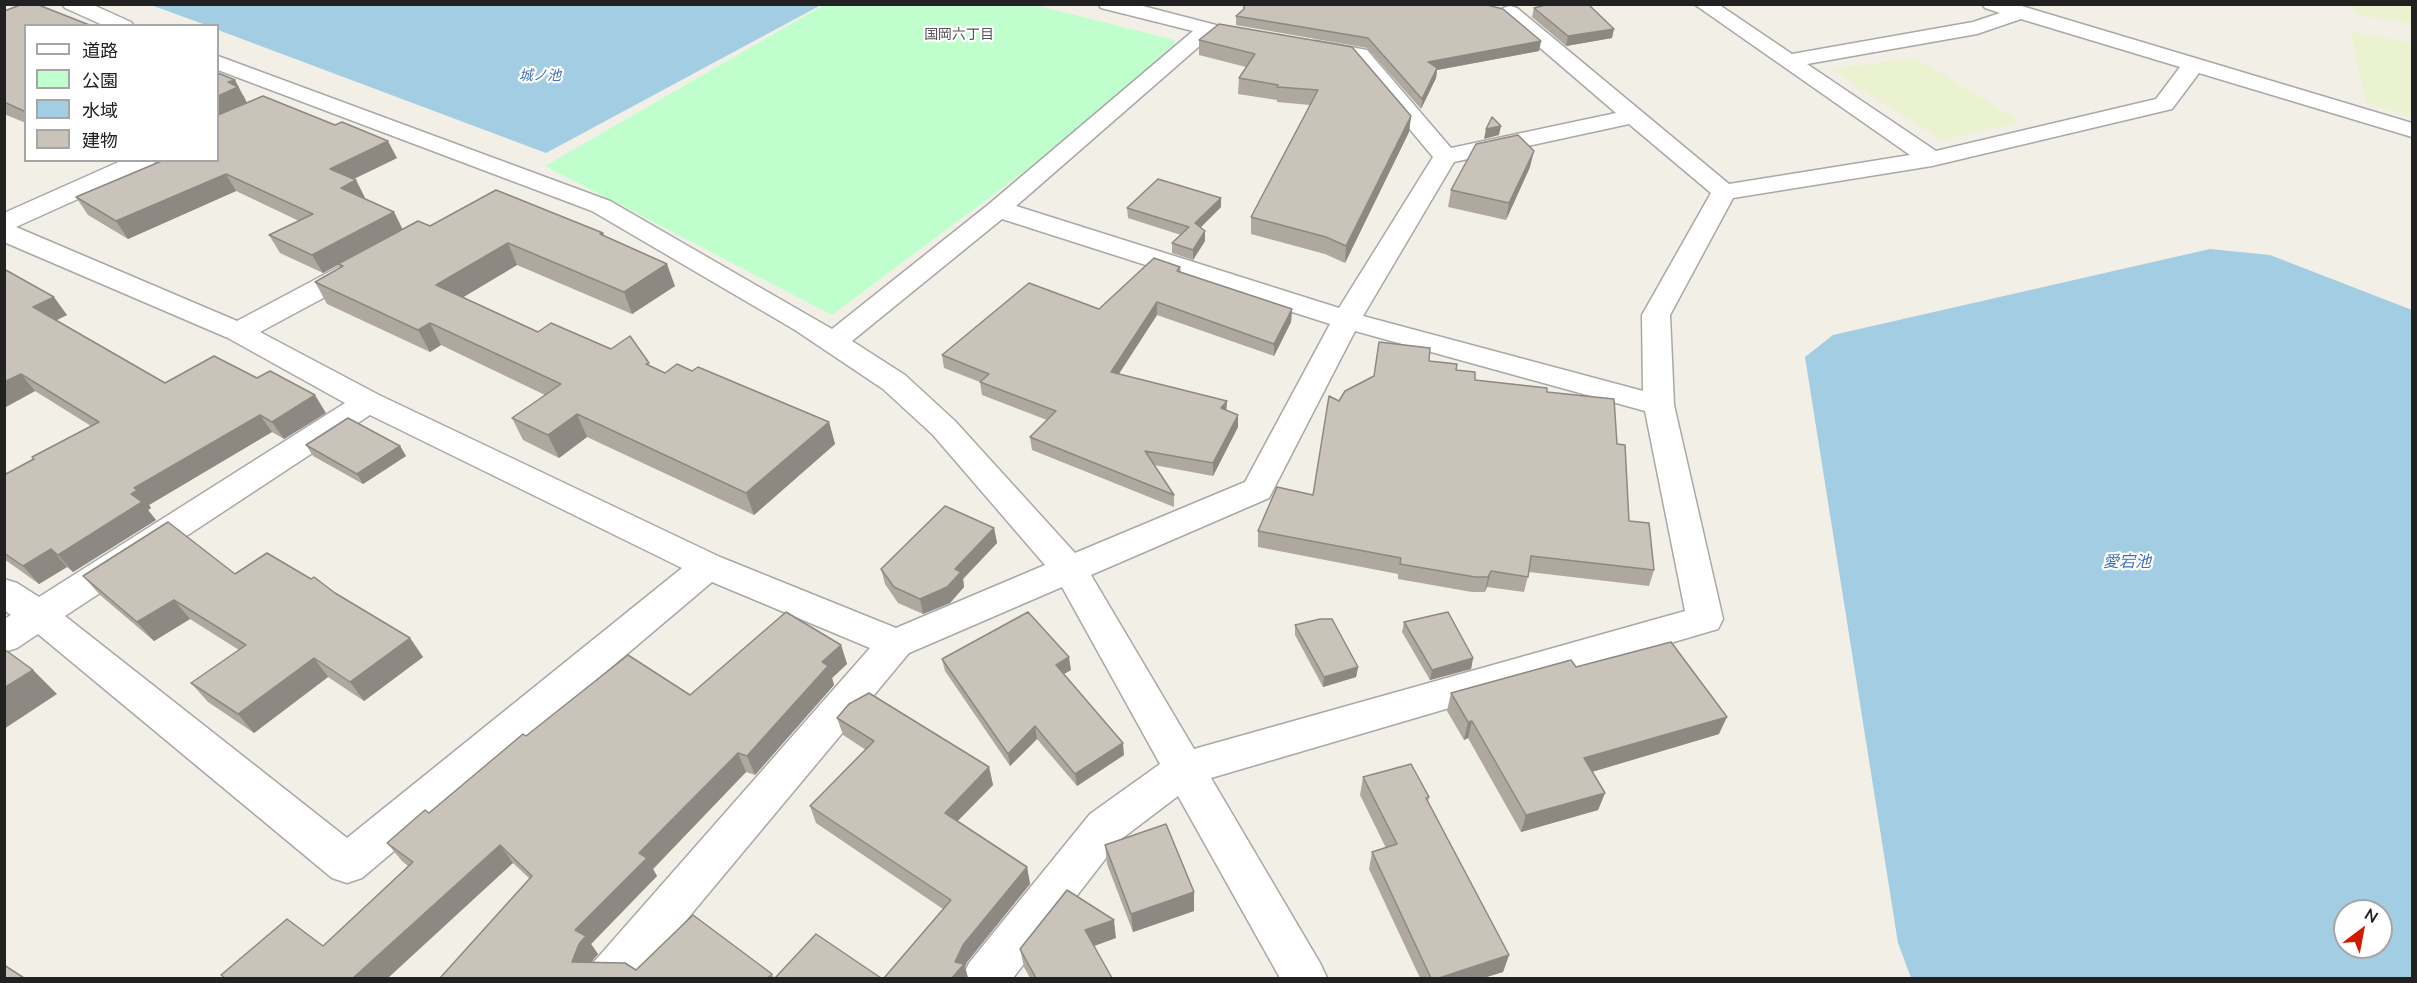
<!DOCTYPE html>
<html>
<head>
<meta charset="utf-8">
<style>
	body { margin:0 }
	#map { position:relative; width:2417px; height:983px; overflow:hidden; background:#f2efe6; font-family:Mulish,"Noto Sans JP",sans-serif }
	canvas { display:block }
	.frame { position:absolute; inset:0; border:6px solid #212121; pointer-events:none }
	.legend { position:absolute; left:24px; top:24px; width:195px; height:138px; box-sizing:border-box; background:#fff; border:2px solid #a6a6a6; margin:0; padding:8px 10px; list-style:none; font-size:18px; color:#212121 }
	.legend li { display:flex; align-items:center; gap:12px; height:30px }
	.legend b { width:30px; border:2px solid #a6a6a6 }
	.north { position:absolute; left:2333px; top:899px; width:60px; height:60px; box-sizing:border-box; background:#fff; border:2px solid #a6a6a6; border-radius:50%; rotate:32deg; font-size:16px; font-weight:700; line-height:24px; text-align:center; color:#212121 }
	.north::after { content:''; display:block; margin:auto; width:21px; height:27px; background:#d11a00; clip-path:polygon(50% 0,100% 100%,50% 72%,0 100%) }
</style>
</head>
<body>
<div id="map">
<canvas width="2417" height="983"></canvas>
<div class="frame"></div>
<ul class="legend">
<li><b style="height:8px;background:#fff"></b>道路</li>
<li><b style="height:16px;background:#c0ffcd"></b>公園</li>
<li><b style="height:16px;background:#a3cde3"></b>水域</li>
<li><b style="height:16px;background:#cac3b9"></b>建物</li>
</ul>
<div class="north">N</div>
</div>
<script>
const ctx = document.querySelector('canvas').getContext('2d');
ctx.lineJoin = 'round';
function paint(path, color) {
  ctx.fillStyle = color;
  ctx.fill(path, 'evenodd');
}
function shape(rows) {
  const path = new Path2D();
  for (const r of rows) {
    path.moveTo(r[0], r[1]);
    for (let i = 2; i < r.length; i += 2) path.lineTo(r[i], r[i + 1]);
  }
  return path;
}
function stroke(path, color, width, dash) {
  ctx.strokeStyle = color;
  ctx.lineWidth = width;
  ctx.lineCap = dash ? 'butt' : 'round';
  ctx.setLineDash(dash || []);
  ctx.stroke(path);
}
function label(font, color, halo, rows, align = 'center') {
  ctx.font = font + ' Mulish,"Noto Sans JP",sans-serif';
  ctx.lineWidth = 4.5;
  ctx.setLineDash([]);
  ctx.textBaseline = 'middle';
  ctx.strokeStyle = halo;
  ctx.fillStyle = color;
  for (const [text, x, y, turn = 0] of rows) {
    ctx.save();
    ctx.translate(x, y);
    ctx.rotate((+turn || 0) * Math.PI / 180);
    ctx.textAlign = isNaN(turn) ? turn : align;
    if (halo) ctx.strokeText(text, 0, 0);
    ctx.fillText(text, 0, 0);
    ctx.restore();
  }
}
const farmland = shape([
	[2352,5,2412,5,2412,24,2354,14],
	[2351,32,2412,43,2412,117,2366,103],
	[1915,58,2021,122,1941,140,1831,69]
]);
const park = shape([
	[824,5,1035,5,1174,40,1179,56,832,315,545,166]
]);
const water = shape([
	[151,5,821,5,546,153,218,30,218,26,206,25],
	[2210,249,2270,255,2412,310,2412,978,1911,978,1898,943,1805,357,1833,335],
	[2345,911,2381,911,2381,947,2345,947]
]);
const minor = shape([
	[62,4,91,4,131,22,134,26,105,26,65,8,62,4],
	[1098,4,1135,4,1216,25,1219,29,1016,206,1339,308,1433,157,1352,60,1308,52,1305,47,1308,42,1316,41,1367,50,1451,148,1616,113,1503,16,1500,12,1503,8,1510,6,1517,8,1729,184,1910,155,1694,4,1718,4,1792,54,1973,22,2000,13,1985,8,1982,4,2015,4,2412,123,2412,137,2199,73,2172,109,1932,166,1733,198,1670,315,1674,405,1723,619,1718,629,1211,778,1320,963,1327,978,1280,978,1178,796,1120,840,1013,978,962,978,969,963,1090,814,1160,764,1062,587,909,653,638,978,586,978,593,963,870,648,712,582,362,878,347,883,332,878,38,634,17,648,4,652,4,619,11,615,4,610,4,579,17,583,39,597,345,403,228,338,4,242,4,213,123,160,156,160,153,165,16,227,237,321,348,262,358,260,368,262,372,268,368,274,260,332,379,395,720,557,896,628,1045,565,933,435,883,389,795,330,592,211,218,70,218,56,610,201,832,329,989,204,1193,31,1101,8,1098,4],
	[2021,19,2180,67,2156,99,1936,151,1807,64,1977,34,2021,19],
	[1629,124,1711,193,1642,315,1643,391,1363,316,1454,162,1629,124],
	[1002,219,1330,324,1245,482,1075,553,955,421,905,375,852,341,1002,219],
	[1355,331,1645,411,1685,611,1194,749,1091,575,1269,498,1355,331],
	[370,415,682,568,347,838,65,616,370,415]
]);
const wall = shape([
	[1534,8,1612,38,1566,46,1532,17],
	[4,11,26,26,26,123,4,114],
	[1236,16,1541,41,1539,51,1437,70,1436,78,1421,109,1367,48,1236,25],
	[1219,24,1411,116,1409,132,1345,263,1325,254,1251,234,1251,217,1310,105,1277,102,1277,100,1238,94,1239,78,1246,67,1199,55,1199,40],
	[218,73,244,96,247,103,397,158,354,179,356,180,365,198,364,198,394,212,402,229,430,226,603,233,605,236,675,286,632,314,517,265,463,297,538,332,650,366,665,373,692,371,829,422,835,444,754,515,587,437,559,458,523,440,512,418,545,395,441,345,430,352,327,304,315,282,340,268,339,264,323,273,280,253,269,235,299,221,236,191,128,239,88,215,76,197,218,160],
	[1530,167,1506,220,1448,207,1451,190],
	[1221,207,1200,228,1205,231,1205,241,1193,260,1172,253,1172,243,1181,235,1128,218,1127,208],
	[1180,267,1181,272,1292,309,1291,322,1274,356,1157,315,1119,374,1227,401,1226,410,1238,427,1213,476,1154,465,1174,495,1174,507,1032,450,1030,437,1047,420,982,395,980,382,944,368,942,355,1099,309],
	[4,269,67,315,56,320,165,383,326,413,284,439,272,432,149,505,151,508,148,510,156,520,73,572,67,567,39,584,4,559,4,475,91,426,35,391,4,408],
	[1429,361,1456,370,1475,380,1547,392,1617,444,1629,521,1654,570,1649,586,1529,572,1524,592,1487,587,1485,592,1472,592,1398,579,1398,574,1258,547,1258,531,1313,495,1339,401],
	[306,445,400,446,406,456,363,484,313,456],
	[994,528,997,543,963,579,964,587,950,603,923,614,898,603,885,584,881,569],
	[235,574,335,593,410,638,423,657,364,701,328,677,254,733,208,702,191,683,239,650,190,619,154,641,100,595,83,576],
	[1404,622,1473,658,1471,669,1430,680,1402,632],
	[1295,625,1358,667,1356,677,1323,687,1295,635],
	[841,645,847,664,832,678,834,685,755,775,746,772,653,869,657,876,591,944,598,954,591,963,636,970,772,974,774,978,440,978,530,879,513,863,323,946,408,866,402,861,387,843,429,813,526,736,690,695],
	[942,659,1071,670,1064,674,1124,755,1077,786,1037,739,1010,766,945,671],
	[1451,693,1719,734,1592,772,1605,793,1598,810,1521,832,1468,738,1464,740,1447,711],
	[837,718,989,767,993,785,957,821,1027,867,1030,884,967,962,965,967,968,978,884,978,943,909,816,823,810,806,866,750,843,735],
	[1363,777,1429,797,1428,802,1509,955,1503,972,1483,978,1420,978,1369,869,1372,852,1386,848,1360,795],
	[1105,845,1194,911,1133,932,1107,864],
	[1116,938,1094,946,1112,978,1030,978,1024,967,1020,949]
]);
const shadedWall = shape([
	[1614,29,1612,38,1566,46,1568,36],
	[1541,41,1539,51,1437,70,1436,78,1421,109,1428,62],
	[235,80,247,103,218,117,218,96,228,82],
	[1411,116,1409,132,1345,263,1346,246],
	[1501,126,1499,135,1484,139,1486,129],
	[388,141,397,158,339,186,330,169],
	[1534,151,1530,167,1506,220,1509,203],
	[226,174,236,191,128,239,116,221],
	[356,180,365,198,350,205,341,188],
	[1221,198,1221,207,1195,233,1195,223],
	[394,212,403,230,323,273,312,255],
	[1205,231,1205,241,1193,260,1193,250],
	[508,243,517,265,447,307,436,285],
	[667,264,675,286,632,314,624,292],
	[54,297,67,315,47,325,33,307],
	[1157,302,1157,315,1112,384,1111,372],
	[1292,309,1291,322,1274,356,1274,344],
	[430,323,441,345,430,352,418,330],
	[21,374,35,391,4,408,4,382],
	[315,395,326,413,284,439,272,422],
	[1227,401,1226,414,1221,408],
	[577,414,587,437,559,458,548,435],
	[260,415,272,432,149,505,151,508,148,510,156,520,73,572,58,555,131,494,134,488],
	[1238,415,1238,427,1213,476,1213,463],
	[829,422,835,444,754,515,746,493],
	[400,446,406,456,363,484,357,474],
	[994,528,997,543,963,579,964,587,950,603,923,614,920,599,955,569],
	[51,549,67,567,39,584,23,566],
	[1491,571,1487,587,1485,592,1488,577],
	[174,600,190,619,154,641,137,622],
	[410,638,423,657,364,701,350,682],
	[841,645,847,664,832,678,834,685,755,775,747,756,822,662],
	[1069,657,1071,670,1058,677,1056,665],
	[314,658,328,677,254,733,238,714],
	[1473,658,1471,669,1430,680,1432,670],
	[1358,667,1356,677,1323,687,1324,677],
	[33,670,57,694,4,729,4,688],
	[1727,717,1719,734,1578,776,1584,758],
	[1472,721,1468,738,1464,740,1468,722],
	[1035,726,1037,739,1010,766,1008,754],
	[1123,743,1124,755,1077,786,1075,774],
	[738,753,746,772,653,869,657,876,591,944,598,954,591,962,585,978,572,962,575,930,639,853],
	[989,767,993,785,949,830,945,813],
	[1605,793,1598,810,1521,832,1526,815],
	[500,845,513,863,388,978,353,978],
	[1027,867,1030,884,967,962,965,967,968,978,952,978,955,962,963,945],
	[1194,892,1194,911,1133,932,1131,914],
	[1114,920,1116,938,1088,948,1085,930],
	[1509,955,1503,972,1483,978,1439,978]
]);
const building = shape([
	[23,4,36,4,92,26,26,26,26,112,4,102,4,11,23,4],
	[1244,4,1483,4,1503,9,1541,41,1428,62,1437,68,1422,99,1368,38,1236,16,1244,9,1244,4],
	[1550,4,1588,4,1614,29,1568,36,1534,8,1550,4],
	[1219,24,1352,47,1411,116,1346,246,1326,237,1251,217,1318,90,1277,87,1278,85,1239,78,1255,54,1199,40,1219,24],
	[218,73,235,80,228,82,238,87,218,96,218,73],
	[263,96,335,125,342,122,388,141,330,169,356,180,341,188,394,212,312,255,269,235,313,214,226,174,116,221,76,197,164,160,218,160,218,115,263,96],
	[1492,117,1501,126,1486,129,1492,117],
	[1518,135,1534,151,1509,203,1451,190,1476,144,1518,135],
	[1158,179,1221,198,1195,223,1205,231,1193,250,1172,243,1189,227,1127,208,1158,179],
	[496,190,603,233,600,234,667,264,624,292,508,243,436,285,538,332,551,323,611,349,630,336,649,363,646,364,665,373,677,364,692,371,698,367,829,422,746,493,577,414,548,435,512,418,561,384,430,323,418,330,315,282,343,266,338,264,418,221,430,226,496,190],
	[1154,258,1180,267,1177,271,1292,309,1274,344,1157,302,1111,372,1227,401,1221,408,1238,415,1213,463,1145,451,1174,495,1030,437,1056,411,980,382,989,374,942,355,1029,283,1099,309,1154,258],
	[4,269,54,297,33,307,165,383,214,356,257,378,270,371,315,395,272,422,260,415,134,488,137,490,131,494,142,502,58,555,51,549,23,566,4,553,4,475,34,459,32,457,99,422,21,374,4,382,4,269],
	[1379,342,1430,348,1429,361,1457,364,1456,370,1475,372,1475,380,1547,388,1547,392,1614,399,1617,444,1625,445,1629,521,1649,523,1654,570,1531,556,1528,577,1491,571,1488,577,1475,577,1400,564,1401,558,1258,531,1277,487,1313,495,1329,396,1339,401,1345,391,1374,376,1379,342],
	[348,418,400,446,357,474,306,445,348,418],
	[945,506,994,528,955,569,961,572,947,587,920,599,894,587,881,569,945,506],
	[168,522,235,574,267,553,311,579,314,577,335,593,410,638,350,682,314,658,238,714,191,683,246,645,174,600,137,622,83,576,168,522],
	[786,612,841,645,822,662,828,666,747,756,738,753,639,853,647,858,575,930,586,936,579,944,572,962,625,963,636,970,693,915,772,974,768,978,440,978,532,876,500,845,353,978,225,978,221,975,287,919,323,946,413,862,387,843,425,810,429,813,523,734,526,736,628,655,690,695,786,612],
	[1028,612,1069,657,1056,665,1123,743,1075,774,1035,726,1008,754,942,659,1028,612],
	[1448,612,1473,658,1432,670,1404,622,1448,612],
	[1320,619,1332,619,1358,667,1324,677,1295,625,1320,619],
	[1671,642,1727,717,1584,758,1605,793,1526,815,1472,721,1468,722,1451,693,1571,660,1576,667,1671,642],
	[4,649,33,670,4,688,4,649],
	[869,693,989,767,945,813,1027,867,963,945,955,962,964,964,952,978,884,978,951,900,810,806,874,741,837,718,849,704,869,693],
	[1411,764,1429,797,1426,798,1509,955,1439,978,1431,978,1372,852,1397,844,1363,777,1411,764],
	[1166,824,1194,892,1131,914,1105,845,1166,824],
	[1067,890,1114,920,1085,930,1112,978,1036,978,1020,949,1067,890],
	[816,934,881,978,775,978,816,934],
	[4,965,24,978,4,978,4,965]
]);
const farNeighbourhoodnames = [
	["国岡六丁目",959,35]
];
const farWaternames = [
	["城ノ池",540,76]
];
const waterNames = [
	["愛宕池",2127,562]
];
paint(farmland, '#ebf2d0');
paint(park, '#c0ffcd');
paint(water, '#a3cde3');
stroke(minor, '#a8a8a8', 3);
paint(minor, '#fff');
paint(wall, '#aea89f');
paint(shadedWall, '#8d8882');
paint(building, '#cac3b9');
stroke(building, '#8d8882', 1.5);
label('14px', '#545454', '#fff', farNeighbourhoodnames);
label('italic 14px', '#4270bb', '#fff', farWaternames);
label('italic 16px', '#4270bb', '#fff', waterNames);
</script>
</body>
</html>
